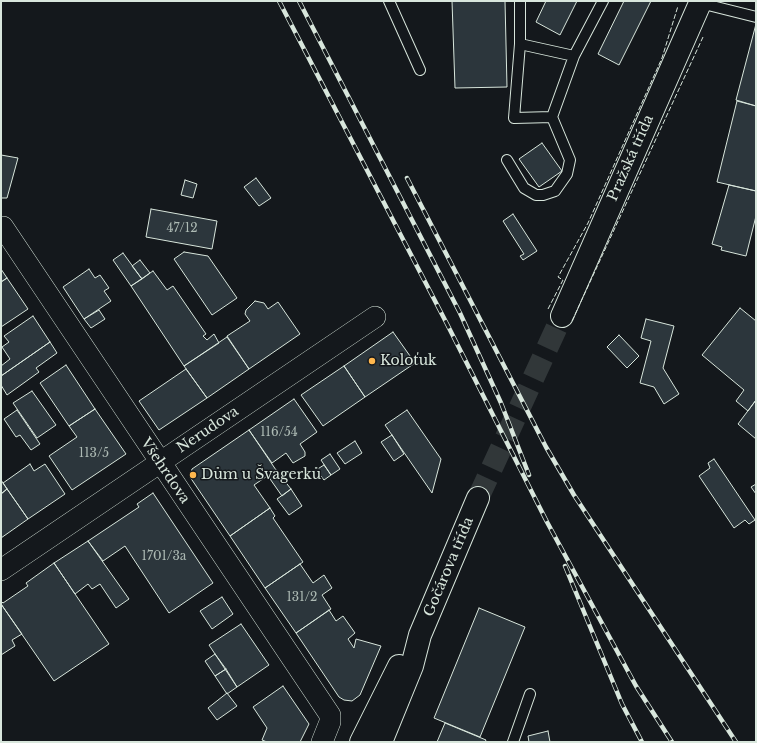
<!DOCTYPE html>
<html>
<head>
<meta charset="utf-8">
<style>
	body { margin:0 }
	#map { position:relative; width:757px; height:743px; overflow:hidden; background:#14181c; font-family:"Libre Baskerville",serif }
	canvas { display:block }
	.frame { position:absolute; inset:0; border:2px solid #d8e6dc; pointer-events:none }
</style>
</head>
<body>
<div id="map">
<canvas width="757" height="743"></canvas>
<div class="frame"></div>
</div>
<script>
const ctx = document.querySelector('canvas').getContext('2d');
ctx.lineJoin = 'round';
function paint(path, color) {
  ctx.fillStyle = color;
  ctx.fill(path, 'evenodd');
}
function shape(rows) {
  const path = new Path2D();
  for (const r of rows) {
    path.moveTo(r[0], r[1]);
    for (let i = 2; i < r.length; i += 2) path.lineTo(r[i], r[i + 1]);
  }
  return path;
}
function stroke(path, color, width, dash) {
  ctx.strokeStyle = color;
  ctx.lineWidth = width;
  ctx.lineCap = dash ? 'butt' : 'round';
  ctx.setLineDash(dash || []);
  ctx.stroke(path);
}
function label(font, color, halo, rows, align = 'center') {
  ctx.font = font + ' "Libre Baskerville",serif';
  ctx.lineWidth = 3;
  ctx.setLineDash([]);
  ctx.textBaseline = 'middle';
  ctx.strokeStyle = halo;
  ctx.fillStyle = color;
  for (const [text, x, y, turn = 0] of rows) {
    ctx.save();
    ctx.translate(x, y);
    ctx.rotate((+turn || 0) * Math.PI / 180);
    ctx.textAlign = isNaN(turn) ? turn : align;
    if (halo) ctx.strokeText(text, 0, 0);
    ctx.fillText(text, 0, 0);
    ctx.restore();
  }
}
const building = shape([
	[452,1,505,1,507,87,455,88,452,1],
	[546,1,577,1,560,35,536,22,546,1],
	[624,1,651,1,619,65,598,54,624,1],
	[756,24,756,106,736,100,756,24],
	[737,101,756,106,756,191,717,182,737,101],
	[542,143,562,171,539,187,519,159,542,143],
	[1,155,18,158,7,198,1,198,1,155],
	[256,178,271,198,259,206,244,187,256,178],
	[185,180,197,184,193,198,181,195,185,180],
	[729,185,756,191,756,216,746,256,721,250,722,247,712,244,729,185],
	[151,209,217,221,212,249,146,237,151,209],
	[513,214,537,251,523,260,520,256,524,254,503,221,513,214],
	[184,252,208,256,237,298,212,315,174,259,184,252],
	[123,253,142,279,131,286,113,260,123,253],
	[140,260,150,273,142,279,132,266,140,260],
	[1,269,7,278,1,282,1,269],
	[89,269,95,278,100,275,109,288,104,291,111,301,84,319,63,287,89,269],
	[153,271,167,290,173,286,206,334,203,336,207,340,214,334,219,343,184,366,131,286,153,271],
	[7,278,28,309,1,327,1,282,7,278],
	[255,301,264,303,268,309,278,302,300,334,249,369,227,336,250,321,245,314,246,310,255,301],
	[740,308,756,321,756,400,748,411,736,401,744,390,702,355,740,308],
	[99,310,105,319,91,328,84,319,99,310],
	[33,316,50,342,1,376,1,366,10,359,2,347,9,342,4,336,33,316],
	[646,319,674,326,663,368,679,394,664,404,654,387,640,383,651,341,641,338,646,319],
	[393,332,415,363,365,397,344,366,393,332],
	[619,335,639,356,627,368,607,347,619,335],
	[227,337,249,369,207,398,184,366,227,337],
	[50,342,57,353,36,368,39,372,7,395,1,385,1,376,50,342],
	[66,365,95,409,69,426,40,383,66,365],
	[344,366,365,397,323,426,301,395,344,366],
	[186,369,207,398,159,430,139,401,186,369],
	[32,391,56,425,37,438,13,403,32,391],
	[294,399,317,432,300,444,305,452,305,456,293,463,286,453,272,463,249,430,294,399],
	[756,400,756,439,738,424,756,400],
	[95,409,126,454,72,490,49,456,77,437,69,426,95,409],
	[17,410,40,444,31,450,20,435,16,437,4,419,17,410],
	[407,410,441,459,432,493,385,425,407,410],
	[249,430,276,470,254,485,270,508,230,536,190,477,192,469,249,430],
	[392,435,404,454,394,461,381,442,392,435],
	[355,441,362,453,345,464,337,453,355,441],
	[330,454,340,469,331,475,321,460,330,454],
	[714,459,755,520,749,524,745,520,734,528,699,476,710,468,708,463,714,459],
	[30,464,34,471,45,464,65,494,28,519,3,483,30,464],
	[324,465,331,475,324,480,316,470,324,465],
	[276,470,291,489,282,496,268,476,276,470],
	[1,480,7,489,1,494,1,480],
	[756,484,756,494,751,487,756,484],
	[7,489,28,519,1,538,1,494,7,489],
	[291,489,302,506,289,515,277,499,291,489],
	[153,493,213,583,169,613,125,546,103,561,88,541,139,507,137,504,153,493],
	[270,508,275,516,273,518,303,562,265,588,230,536,270,508],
	[88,541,129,599,116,608,100,584,92,589,88,584,75,594,54,563,88,541],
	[54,563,109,644,54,681,1,604,1,601,3,603,28,586,26,583,54,563],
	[300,564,313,583,324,575,332,588,322,595,331,609,296,633,265,588,300,564],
	[222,597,233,614,212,629,200,611,222,597],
	[1,604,22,634,12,640,15,646,1,655,1,604],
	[479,608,525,627,480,737,434,718,479,608],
	[329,610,336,621,343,616,355,633,348,639,354,648,356,639,381,646,360,695,352,701,344,700,339,697,296,633,329,610],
	[241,624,269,665,237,687,209,645,241,624],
	[215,654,226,669,215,676,205,661,215,654],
	[226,669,237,687,227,694,215,676,226,669],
	[283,686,309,724,300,742,267,742,262,740,267,728,253,707,283,686],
	[227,693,237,706,217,720,208,708,227,693],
	[445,723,486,740,485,742,437,742,445,723],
	[548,731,550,742,529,742,528,736,548,731]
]);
const secondaryTunnel = shape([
	[478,498,562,316]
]);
const lane = shape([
	[389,1,420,70],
	[520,1,520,44,574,56,603,1],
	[700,3,756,17],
	[520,44,514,118,552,117],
	[507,160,524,188,536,195,543,195,555,191,567,174,570,160,552,117,574,56],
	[513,742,530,694]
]);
const street = shape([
	[1,227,3,227,330,715,330,722,322,742],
	[1,570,375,317]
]);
const secondary = shape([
	[562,316,701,1],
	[361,742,399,666],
	[381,742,412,666,420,635,478,498]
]);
const rail = shape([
	[279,1,446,322,547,522,636,686,672,742],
	[299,1,460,313,501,403,529,475],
	[407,178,546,447,574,495,736,742],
	[565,566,622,704,642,742]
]);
const fence = shape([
	[548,309,563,280,558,277,588,223,662,58,678,6],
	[572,321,703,37]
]);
const markers = [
	[372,361,4,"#ffb74d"],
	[193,475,4,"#ffb74d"]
];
const numberNames = [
	["47/12",182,229],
	["116/54",279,433],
	["113/5",94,454],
	["1701/3a",164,557],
	["131/2",302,598]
];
const streetNames = [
	["Pražská třída",631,158,-66],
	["Nerudova",208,430,-34],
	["Všehrdova",165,471,56],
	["Gočárova třída",449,567,-67]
];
const poiNames = [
	["Koloťuk",380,361],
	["Dům u Švagerků",201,475]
];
paint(building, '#2c363c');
stroke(building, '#d8e6dc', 1);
stroke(secondaryTunnel, '#313739', 22, [22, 11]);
stroke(lane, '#d8e6dc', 12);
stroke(street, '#d8e6dc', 22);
stroke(secondary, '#d8e6dc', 24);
stroke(lane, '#14181c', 10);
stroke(street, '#14181c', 21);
stroke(secondary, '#14181c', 22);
stroke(rail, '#d8e6dc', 4.5);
stroke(rail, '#14181c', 3, [9]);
stroke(fence, '#d8e6dc', 1, [5, 2]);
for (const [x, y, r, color] of markers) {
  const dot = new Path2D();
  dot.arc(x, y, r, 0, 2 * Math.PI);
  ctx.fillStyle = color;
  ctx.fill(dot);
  stroke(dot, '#14181c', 1.5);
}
label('12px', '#adbab4', null, numberNames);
label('14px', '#d8e6dc', '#14181c', streetNames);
label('14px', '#d8e6dc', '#14181c', poiNames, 'left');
</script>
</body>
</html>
